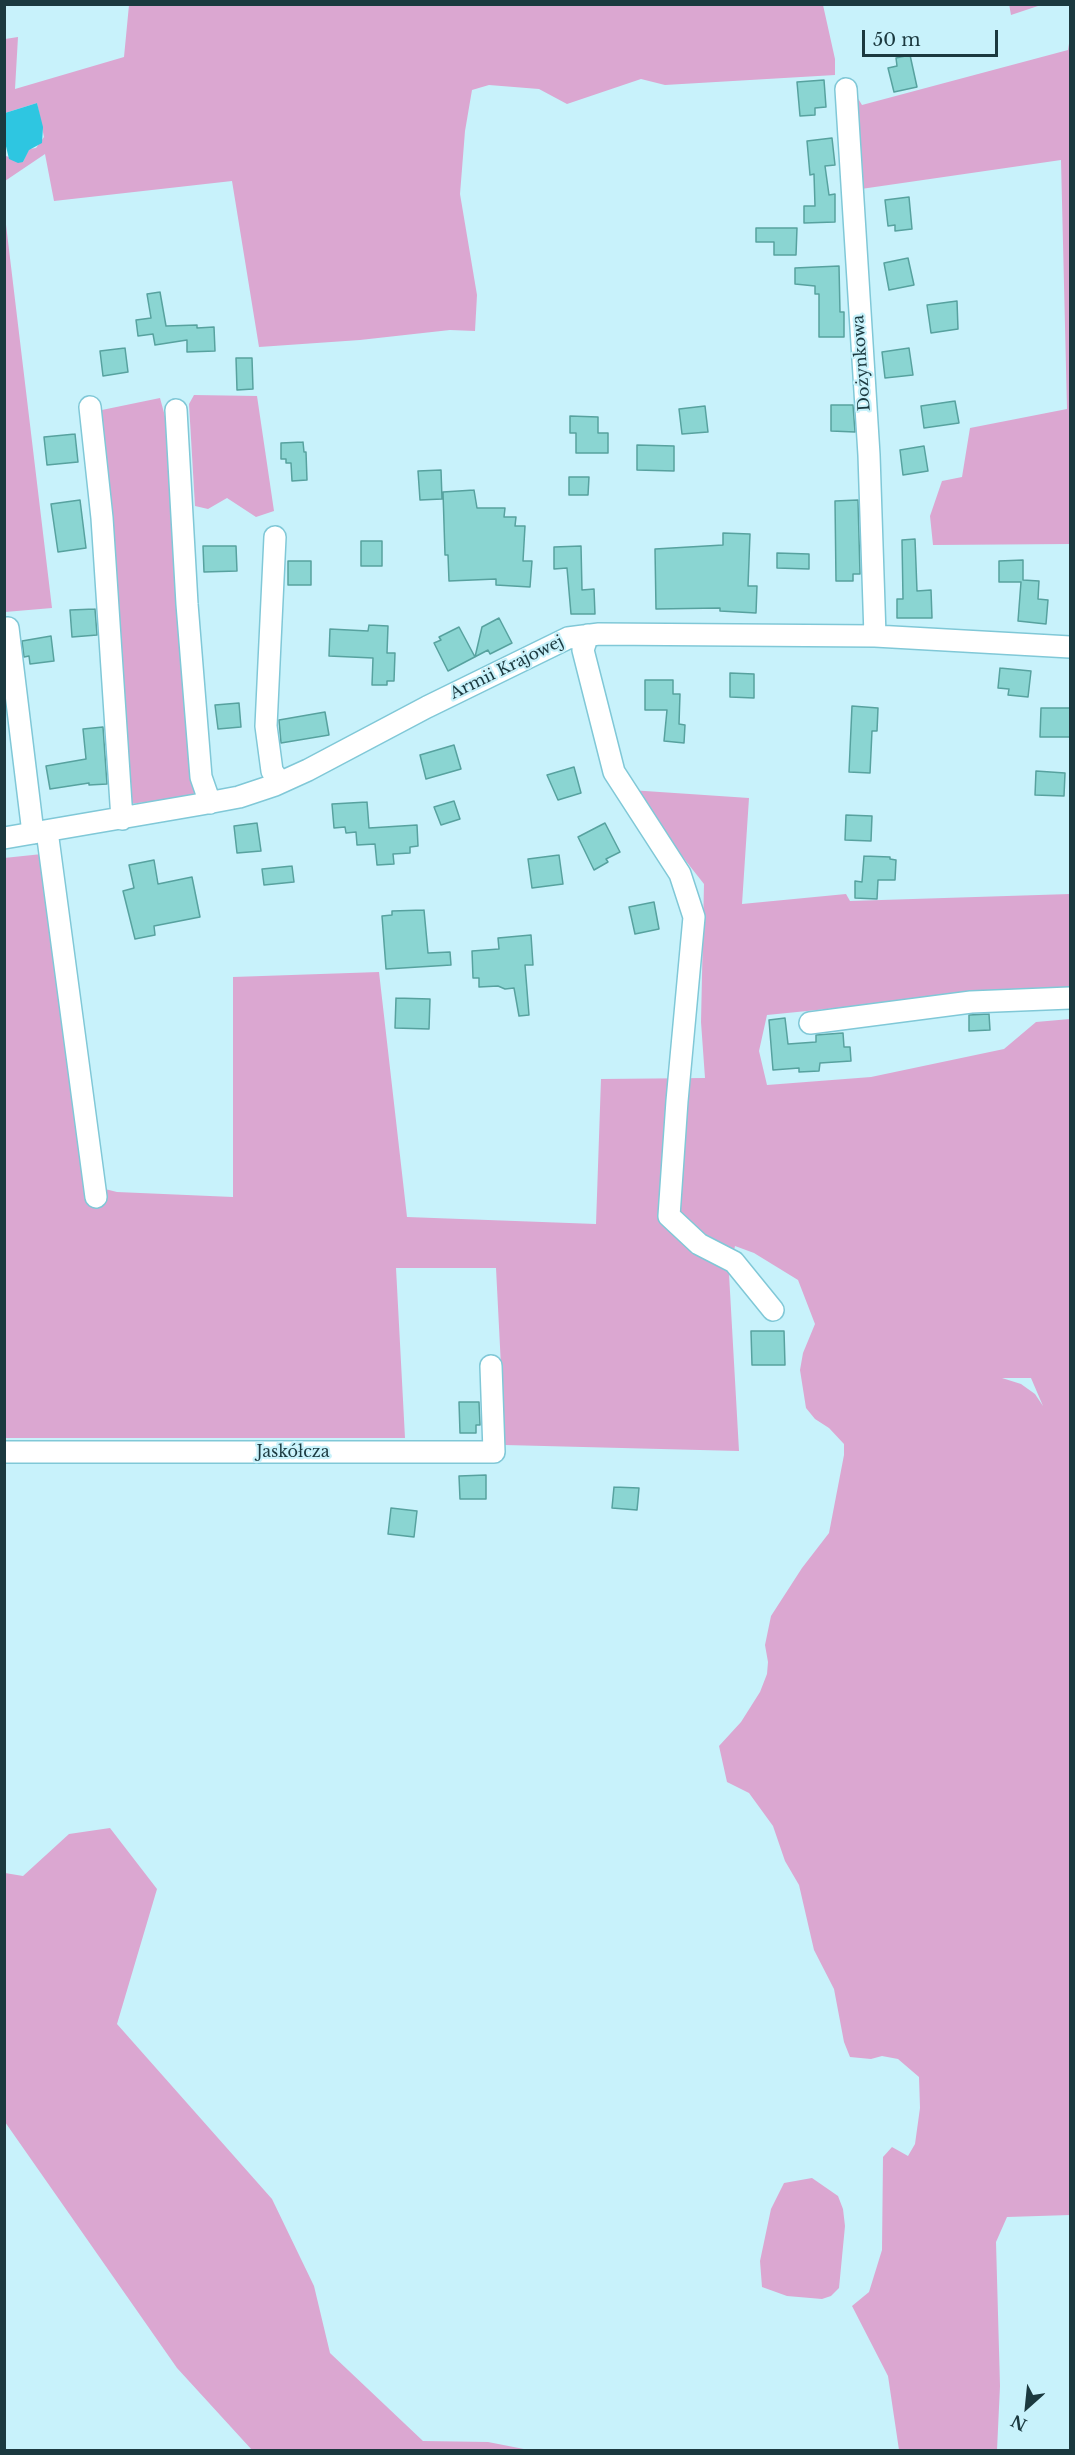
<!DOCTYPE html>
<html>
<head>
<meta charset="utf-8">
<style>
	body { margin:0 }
	#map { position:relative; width:1075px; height:2455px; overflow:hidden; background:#c8f2fb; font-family:"Libre Baskerville",serif }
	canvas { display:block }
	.frame { position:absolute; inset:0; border:6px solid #1b393f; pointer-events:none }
	.north { position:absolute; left:997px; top:2377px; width:60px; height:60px; -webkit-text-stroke:4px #c8f2fb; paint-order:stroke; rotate:207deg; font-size:16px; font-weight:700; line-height:24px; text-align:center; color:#1b393f }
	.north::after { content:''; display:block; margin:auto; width:21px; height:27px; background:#1b393f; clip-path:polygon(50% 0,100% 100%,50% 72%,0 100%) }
	.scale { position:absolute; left:862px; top:30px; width:136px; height:27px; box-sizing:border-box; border:3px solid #1b393f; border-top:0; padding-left:8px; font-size:18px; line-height:21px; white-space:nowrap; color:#1b393f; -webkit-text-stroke:4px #c8f2fb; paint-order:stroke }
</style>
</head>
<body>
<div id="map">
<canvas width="1075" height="2455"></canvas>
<div class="frame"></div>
<div class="north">N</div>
<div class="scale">50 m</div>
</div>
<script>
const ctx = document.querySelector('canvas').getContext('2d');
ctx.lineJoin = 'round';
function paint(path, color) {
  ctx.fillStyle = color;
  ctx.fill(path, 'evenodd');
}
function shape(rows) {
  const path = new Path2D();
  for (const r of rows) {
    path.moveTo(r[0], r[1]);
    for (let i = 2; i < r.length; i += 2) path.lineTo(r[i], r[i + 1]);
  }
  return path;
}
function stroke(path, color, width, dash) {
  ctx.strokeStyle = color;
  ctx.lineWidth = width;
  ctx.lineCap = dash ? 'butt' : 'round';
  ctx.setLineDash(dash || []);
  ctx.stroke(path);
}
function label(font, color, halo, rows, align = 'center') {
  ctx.font = font + ' "Libre Baskerville",serif';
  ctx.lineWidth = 4.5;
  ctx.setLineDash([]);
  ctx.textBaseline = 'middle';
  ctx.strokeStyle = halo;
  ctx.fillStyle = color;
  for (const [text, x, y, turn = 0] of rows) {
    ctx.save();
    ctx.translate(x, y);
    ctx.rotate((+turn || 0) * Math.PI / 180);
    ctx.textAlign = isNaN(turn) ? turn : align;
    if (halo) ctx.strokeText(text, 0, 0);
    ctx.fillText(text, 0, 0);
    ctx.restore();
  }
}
const green = shape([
	[1009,4,1041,4,1041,5,1011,15],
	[129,5,823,5,835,59,835,75,665,85,641,79,567,104,539,89,489,85,472,90,465,131,460,194,477,295,475,331,450,330,360,340,259,347,232,181,54,201,45,154,5,181,4,142,6,156,23,162,29,149,36,148,44,137,37,103,5,113,5,39,18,37,15,89,124,57],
	[1070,37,1070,544,933,545,930,516,942,481,962,477,970,428,1067,409,1061,160,861,189,854,92,862,105,1068,50],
	[4,208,52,608,5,612,4,612],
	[194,395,257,396,274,511,256,517,227,498,208,509,195,506,189,404],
	[160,398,166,420,200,795,130,804,97,411],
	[630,790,749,798,742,904,846,894,850,901,1070,894,1070,996,877,1004,767,1015,759,1051,767,1085,871,1077,1004,1049,1036,1022,1070,1019,1070,2215,1007,2217,996,2242,1000,2386,997,2450,899,2450,888,2376,852,2306,869,2292,882,2250,883,2157,892,2147,908,2156,915,2144,920,2108,919,2077,898,2059,882,2056,871,2059,850,2057,844,2042,834,1989,814,1950,799,1885,785,1861,773,1826,749,1793,727,1782,719,1746,741,1722,760,1692,767,1674,768,1662,765,1645,771,1616,802,1568,829,1533,844,1455,844,1444,829,1428,815,1419,806,1408,800,1370,803,1353,815,1324,798,1280,754,1253,735,1246,729,1274,739,1451,505,1445,496,1268,396,1268,405,1438,5,1438,4,858,42,854,89,1185,117,1192,233,1197,233,977,379,972,407,1217,596,1224,601,1079,705,1078,701,1022,704,884],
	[1002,1378,1031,1378,1043,1406,1035,1394,1021,1384],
	[110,1828,157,1889,117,2024,272,2199,314,2286,330,2353,423,2441,488,2442,529,2450,252,2450,177,2368,5,2122,5,1873,23,1876,69,1834],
	[812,2178,838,2196,843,2209,845,2226,839,2288,831,2296,822,2299,787,2296,762,2287,760,2261,771,2209,784,2183]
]);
const water = shape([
	[37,103,43,127,42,143,29,150,23,162,18,163,9,159,5,142,5,113]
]);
const building = shape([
	[910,55,917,87,894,92,888,68,897,66,896,58,910,55],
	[824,80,826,107,815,108,815,115,800,116,797,82,824,80],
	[832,138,835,165,825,166,829,195,835,194,835,222,804,223,804,206,815,206,814,174,810,175,807,141,832,138],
	[909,197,912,229,895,231,895,225,888,226,885,200,909,197],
	[756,228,797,228,796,255,774,255,774,242,756,242,756,228],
	[908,258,914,285,889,290,884,263,908,258],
	[839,266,840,312,844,312,844,337,819,337,819,294,815,294,815,286,795,284,795,268,839,266],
	[160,292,166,326,197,325,197,328,214,327,215,351,187,352,187,340,155,345,153,334,138,336,136,320,151,318,147,294,160,292],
	[957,301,958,329,931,333,927,305,957,301],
	[125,348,128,372,103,376,100,351,125,348],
	[909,348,913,375,885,378,882,352,909,348],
	[236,358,252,358,253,389,237,390,236,358],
	[955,401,959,423,924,428,921,406,955,401],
	[831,405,853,405,855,432,831,431,831,405],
	[705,406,708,432,682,434,679,409,705,406],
	[570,416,598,417,598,433,608,433,608,453,576,453,576,433,570,433,570,416],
	[75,434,78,462,47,465,44,437,75,434],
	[303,442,304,452,306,452,307,480,292,481,291,463,286,463,286,459,281,459,281,443,303,442],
	[637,445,674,446,674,471,637,470,637,445],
	[924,446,928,471,903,475,900,450,924,446],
	[441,470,442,499,420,500,418,471,441,470],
	[569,477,589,477,588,495,569,495,569,477],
	[474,490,477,508,505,508,504,517,516,517,515,526,525,526,523,561,532,561,530,587,496,585,496,579,449,581,448,555,445,555,443,492,474,490],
	[80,500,86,548,58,552,51,504,80,500],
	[858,500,860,574,853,574,853,581,836,581,835,501,858,500],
	[723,533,750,534,748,586,757,586,756,613,720,611,720,608,656,609,655,549,723,545,723,533],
	[915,539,917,591,931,590,932,618,897,618,897,599,903,599,902,540,915,539],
	[361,541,382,541,382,566,361,566,361,541],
	[203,546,236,546,237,571,204,572,203,546],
	[581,546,582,590,594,589,595,614,571,614,567,568,554,569,554,547,581,546],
	[777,553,809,554,809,569,777,568,777,553],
	[1023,560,1023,580,1039,581,1038,599,1048,600,1046,624,1018,621,1021,582,999,582,999,561,1023,560],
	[288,561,311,561,311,585,288,585,288,561],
	[95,609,97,635,72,637,70,610,95,609],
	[499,618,512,643,490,654,488,650,448,671,434,643,441,640,439,637,459,627,475,657,482,627,499,618],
	[369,625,388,626,387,653,395,653,394,681,387,681,387,685,372,685,373,658,329,656,330,629,368,631,369,625],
	[51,636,54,661,30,664,29,656,24,657,22,641,51,636],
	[1000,668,1031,671,1028,697,1008,695,1009,689,998,688,1000,668],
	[730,673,754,674,754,698,730,697,730,673],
	[645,680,673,680,673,694,680,694,679,724,685,725,684,743,664,741,667,710,645,710,645,680],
	[239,703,241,727,218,729,215,705,239,703],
	[852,706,878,708,877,731,872,731,870,773,849,772,852,706],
	[1041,708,1071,708,1071,737,1040,737,1041,708],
	[325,712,329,735,281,743,279,720,325,712],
	[103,727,107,784,89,785,89,783,50,789,46,766,86,759,83,729,103,727],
	[454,745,461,769,426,779,420,755,454,745],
	[574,767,581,793,558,800,547,775,574,767],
	[1036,771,1065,773,1064,796,1035,795,1036,771],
	[454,801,460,819,441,825,434,807,454,801],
	[367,802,369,828,417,825,418,846,410,847,410,853,393,854,394,864,377,865,375,844,357,845,356,832,346,833,345,827,334,828,332,804,367,802],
	[846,815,872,816,871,841,845,840,846,815],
	[257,823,261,851,237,853,234,826,257,823],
	[605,823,620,852,606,859,608,862,594,870,578,837,605,823],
	[559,855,563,884,532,888,528,859,559,855],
	[864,856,890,857,890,859,896,860,895,880,878,880,877,899,855,898,855,881,862,882,864,856],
	[154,860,158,884,192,877,200,917,154,926,155,935,135,939,123,891,134,888,129,865,154,860],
	[292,866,294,882,264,885,262,869,292,866],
	[654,902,659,929,635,934,629,907,654,902],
	[424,910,428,953,450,952,451,965,386,969,382,916,392,915,392,911,424,910],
	[531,935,533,965,525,965,529,1015,519,1016,514,988,505,989,498,986,479,987,479,978,473,978,472,951,499,949,498,938,531,935],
	[396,998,430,999,429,1029,395,1028,396,998],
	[989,1014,990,1030,969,1031,969,1015,989,1014],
	[785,1018,788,1044,816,1042,816,1035,843,1033,844,1047,850,1047,851,1061,820,1063,819,1071,799,1072,799,1068,773,1070,769,1020,785,1018],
	[751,1331,784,1331,785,1365,752,1365,751,1331],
	[459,1402,479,1402,480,1425,476,1425,476,1433,460,1433,459,1402],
	[486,1475,486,1499,460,1499,459,1476,486,1475],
	[614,1487,639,1488,637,1510,612,1508,614,1487],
	[391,1508,417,1511,414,1537,388,1534,391,1508]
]);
const minor = shape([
	[846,89,869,455,875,636],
	[90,407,102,518,122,819],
	[176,410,187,604,201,777,210,803],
	[275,537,266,726,272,771,280,782],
	[8,628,33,833],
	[588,635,583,650,614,772,680,874,694,917,677,1101,669,1216,699,1244,734,1262,773,1310],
	[47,831,96,1197],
	[4,838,202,804,239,797,275,785,308,770,427,707,568,638,599,634,875,636,1070,647],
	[810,1023,971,1002,1070,998],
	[4,1452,494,1452,491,1366]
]);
const streetNames = [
	["Dożynkowa",862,363,-94],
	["Armii Krajowej",507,668,-26],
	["Jaskółcza",293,1452]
];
paint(green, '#dba7d1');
paint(water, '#2ec6e1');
paint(building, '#8ad5d2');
stroke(building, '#57a29f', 1.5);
stroke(minor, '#80c8d7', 24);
stroke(minor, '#fff', 21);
label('16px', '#1b393f', '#c8f2fb', streetNames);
</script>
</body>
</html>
